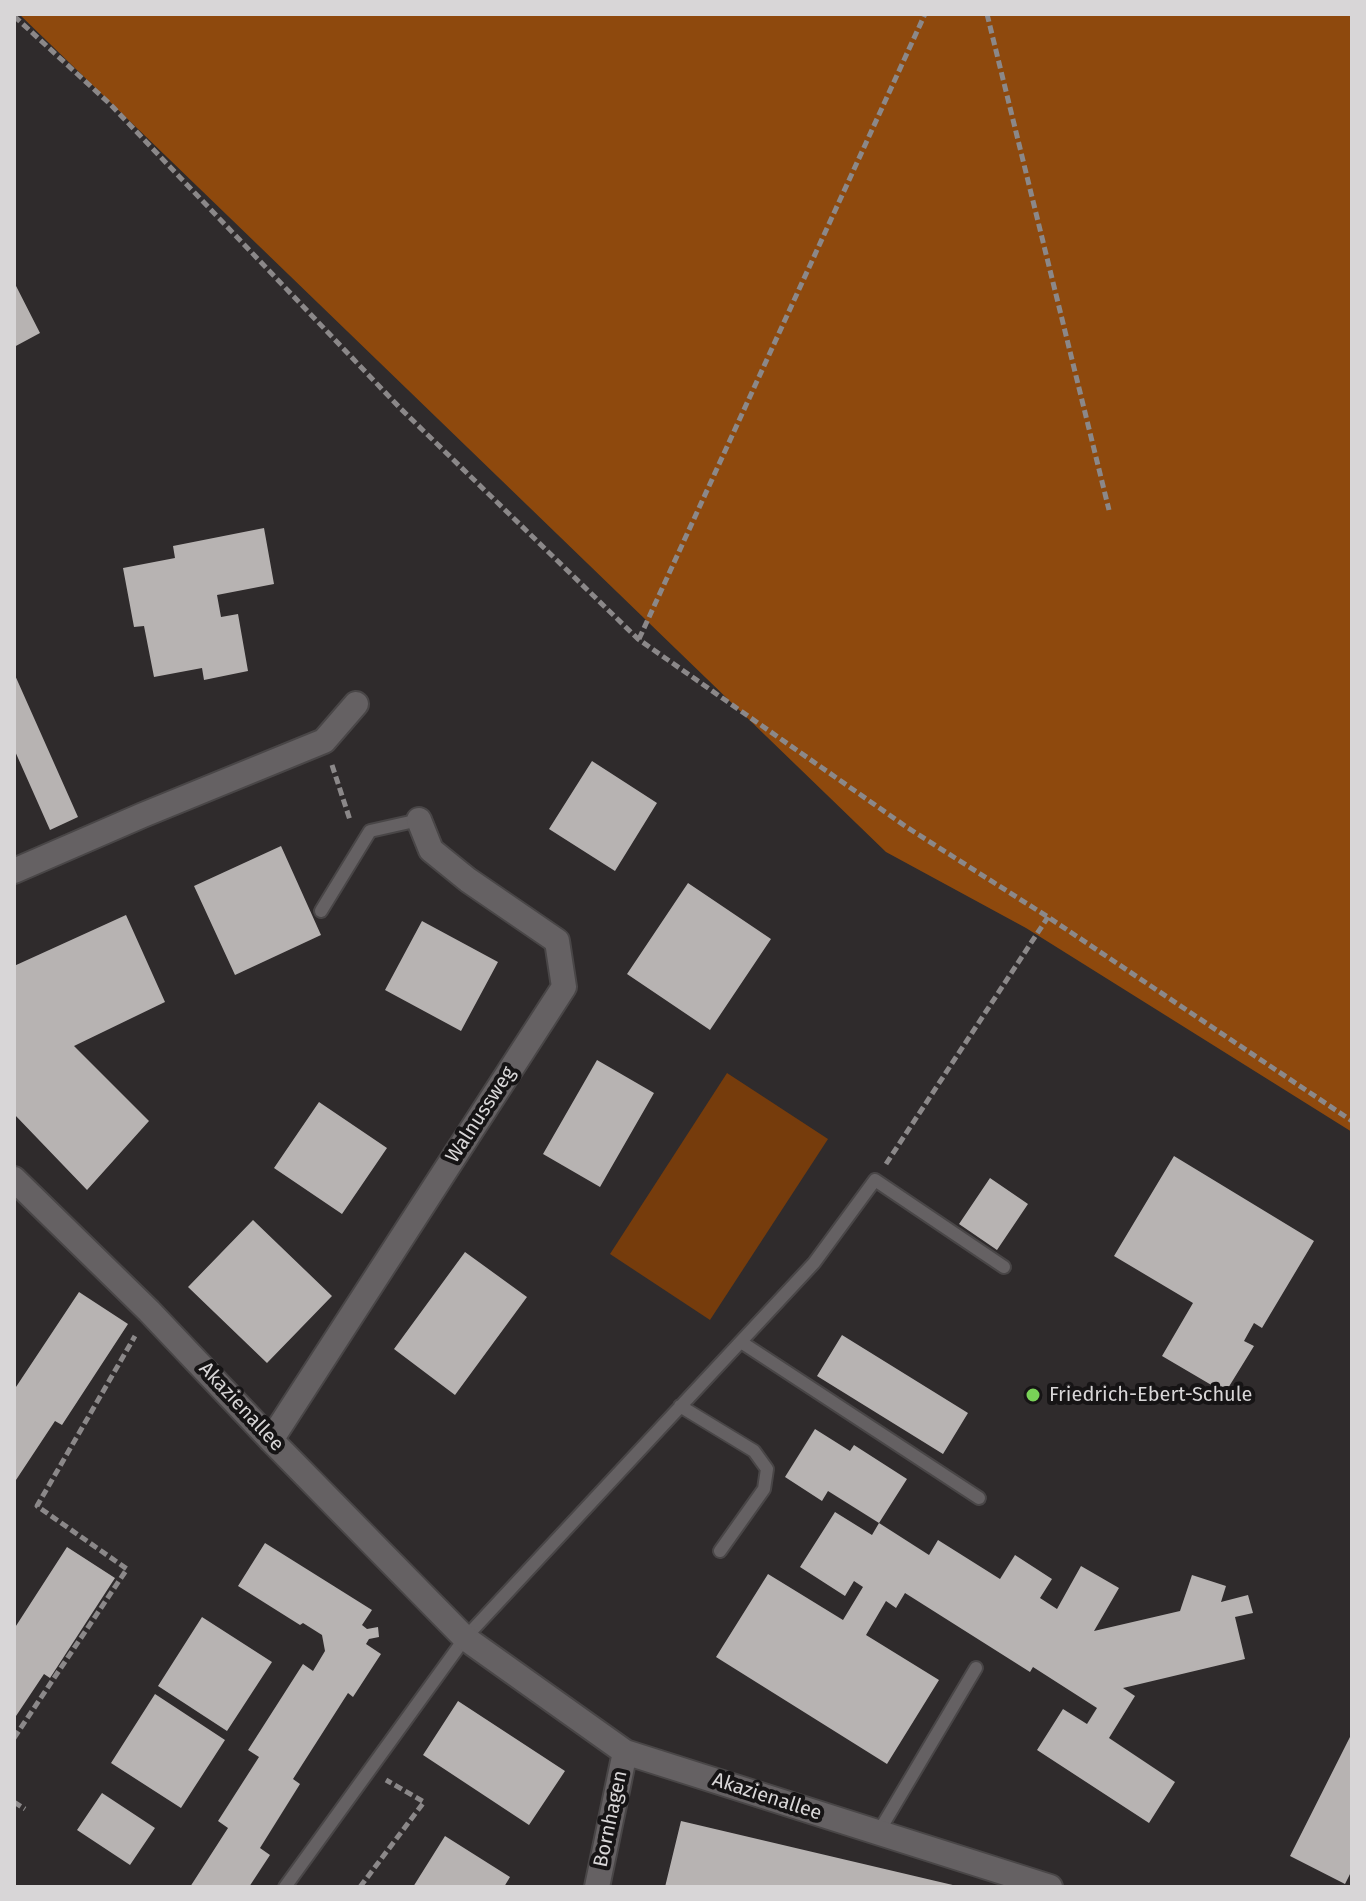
<!DOCTYPE html>
<html>
<head>
<meta charset="utf-8">
<style>
	body { margin:0 }
	#map { position:relative; width:1366px; height:1901px; overflow:hidden; background:#2f2b2c; font-family:"Fira Sans",sans-serif }
	canvas { display:block }
	.frame { position:absolute; inset:0; border:16px solid #d8d6d7; pointer-events:none }
</style>
</head>
<body>
<div id="map">
<canvas width="1366" height="1901"></canvas>
<div class="frame"></div>
</div>
<script>
const ctx = document.querySelector('canvas').getContext('2d');
ctx.lineJoin = 'round';
function paint(path, color) {
  ctx.fillStyle = color;
  ctx.fill(path, 'evenodd');
}
function shape(rows) {
  const path = new Path2D();
  for (const r of rows) {
    path.moveTo(r[0], r[1]);
    for (let i = 2; i < r.length; i += 2) path.lineTo(r[i], r[i + 1]);
  }
  return path;
}
function stroke(path, color, width, dash) {
  ctx.strokeStyle = color;
  ctx.lineWidth = width;
  ctx.lineCap = dash ? 'butt' : 'round';
  ctx.setLineDash(dash || []);
  ctx.stroke(path);
}
function label(font, color, halo, rows, align = 'center') {
  ctx.font = font + ' "Fira Sans",sans-serif';
  ctx.lineWidth = 8;
  ctx.setLineDash([]);
  ctx.textBaseline = 'middle';
  ctx.strokeStyle = halo;
  ctx.fillStyle = color;
  for (const [text, x, y, turn = 0] of rows) {
    ctx.save();
    ctx.translate(x, y);
    ctx.rotate((+turn || 0) * Math.PI / 180);
    ctx.textAlign = isNaN(turn) ? turn : align;
    if (halo) ctx.strokeText(text, 0, 0);
    ctx.fillText(text, 0, 0);
    ctx.restore();
  }
}
const green = shape([
	[727,1073,828,1139,710,1320,610,1254]
]);
const forest = shape([
	[19,14,1352,14,1352,1132,1026,928,886,852]
]);
const building = shape([
	[14,282,40,333,14,347],
	[264,528,274,584,217,595,221,617,238,614,248,671,204,680,202,668,154,677,144,626,134,627,123,568,175,558,173,546],
	[14,673,78,817,50,830,14,749],
	[592,761,657,803,615,871,549,829],
	[281,846,321,935,235,975,194,886],
	[688,883,771,939,710,1030,627,974],
	[126,915,165,1002,74,1046,149,1121,87,1190,14,1114,14,966],
	[422,921,498,962,461,1031,385,990],
	[597,1060,654,1093,600,1187,543,1154],
	[319,1102,387,1148,342,1214,274,1168],
	[1174,1156,1314,1241,1262,1328,1254,1323,1244,1341,1254,1346,1225,1393,1162,1356,1193,1303,1114,1256],
	[990,1178,1028,1204,997,1250,959,1224],
	[253,1220,332,1296,267,1363,188,1287],
	[465,1252,527,1297,455,1395,394,1349],
	[79,1292,128,1324,62,1425,55,1421,14,1483,14,1390],
	[842,1335,968,1413,943,1454,817,1376],
	[815,1429,850,1451,854,1445,907,1479,879,1523,828,1491,822,1501,785,1477],
	[835,1512,872,1535,879,1523,929,1555,938,1540,1000,1579,1015,1555,1052,1579,1040,1598,1057,1609,1081,1566,1119,1588,1094,1631,1180,1611,1192,1575,1226,1586,1221,1602,1248,1595,1253,1613,1235,1617,1245,1659,1123,1688,1135,1696,1109,1738,1175,1782,1149,1823,1037,1750,1063,1709,1087,1724,1097,1708,1033,1667,1030,1672,905,1593,896,1608,886,1601,866,1635,939,1680,887,1764,716,1657,768,1574,843,1620,863,1587,854,1581,845,1596,800,1567],
	[265,1543,372,1610,362,1625,367,1629,378,1627,379,1637,369,1639,366,1644,381,1654,353,1697,348,1693,293,1779,300,1784,260,1848,270,1855,249,1887,190,1887,228,1828,218,1821,259,1757,248,1750,303,1664,313,1671,325,1651,322,1635,303,1623,300,1625,238,1586],
	[67,1547,115,1578,50,1678,44,1674,14,1719,14,1629],
	[202,1617,272,1662,227,1731,158,1686],
	[155,1694,225,1740,181,1808,111,1763],
	[458,1701,565,1771,529,1825,423,1755],
	[1352,1733,1352,1870,1345,1884,1290,1856],
	[102,1793,155,1828,130,1865,77,1830],
	[681,1821,957,1886,957,1887,665,1887],
	[445,1836,510,1877,504,1887,413,1887]
]);
const path = shape([
	[987,14,1109,510],
	[14,16,110,104,400,408,638,639,908,828,1048,917,1352,1121],
	[639,639,925,14],
	[332,765,350,820],
	[886,1164,1048,917],
	[14,1738,127,1569,37,1506,135,1336],
	[14,1802,25,1809],
	[14,1825,15,1825],
	[360,1887,424,1802,386,1780]
]);
const lane = shape([
	[321,911,370,831,419,820],
	[741,1342,979,1498],
	[680,1406,754,1451,767,1469,764,1489,720,1551],
	[878,1833,976,1668],
	[285,1887,465,1638,814,1263,875,1180,1004,1267]
]);
const street = shape([
	[14,871,143,815,324,741,356,704],
	[14,1179,149,1311,271,1440,465,1638,625,1752,1050,1887],
	[271,1440,564,987,557,941,468,880,431,850,419,820],
	[597,1887,625,1752]
]);
const markers = [
	[1033,1395,8,"#79d157"]
];
const streetNames = [
	["Walnussweg",481,1115,-57],
	["Akazienallee",241,1407,47],
	["Akazienallee",767,1797,18],
	["Bornhagen",611,1819,-78]
];
const poiNames = [
	["Friedrich-Ebert-Schule",1049,1395]
];
paint(green, '#763c0c');
paint(forest, '#8e490d');
paint(building, '#b7b3b2');
stroke(lane, '#494647', 16);
stroke(street, '#494647', 28);
stroke(path, '#8b8889', 5, [8, 4]);
stroke(lane, '#656163', 12);
stroke(street, '#656163', 24);
for (const [x, y, r, color] of markers) {
  const dot = new Path2D();
  dot.arc(x, y, r, 0, 2 * Math.PI);
  ctx.fillStyle = color;
  ctx.fill(dot);
  stroke(dot, '#161415', 3);
}
label('20px', '#d8d6d7', '#161415', streetNames);
label('20px', '#d8d6d7', '#161415', poiNames, 'left');
</script>
</body>
</html>
